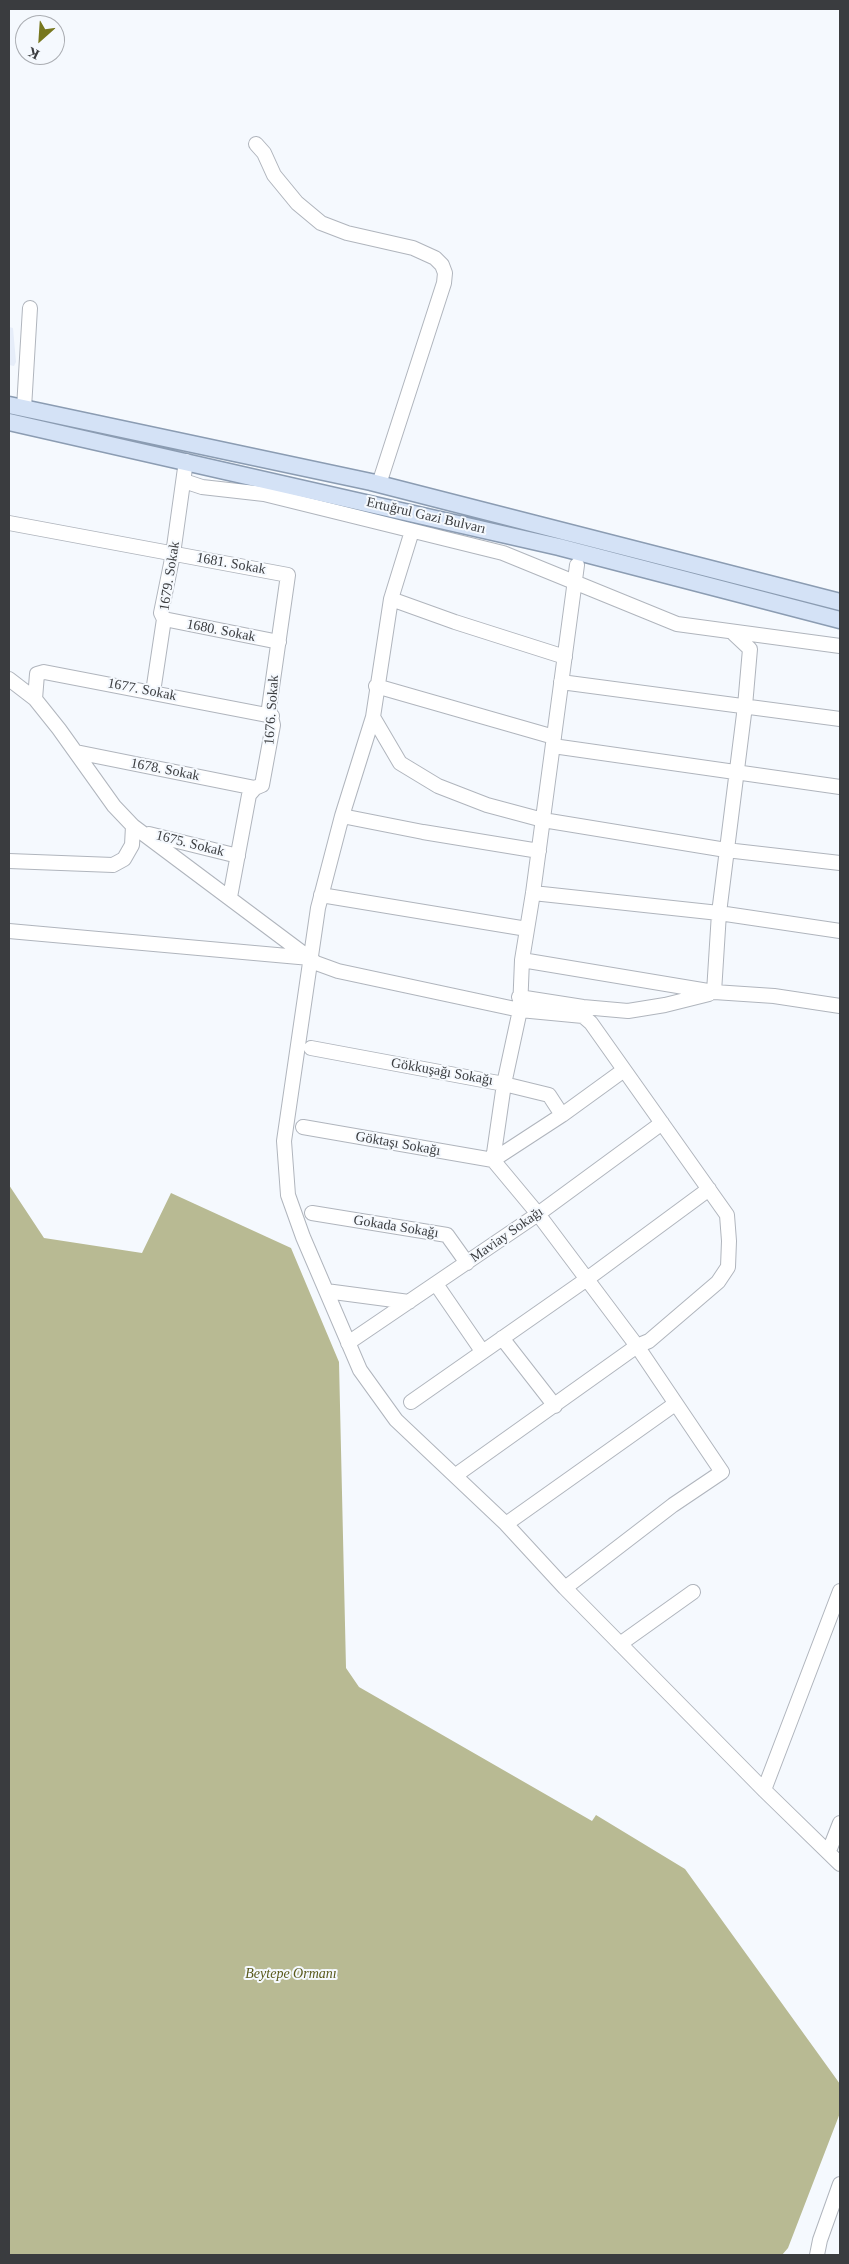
<!DOCTYPE html>
<html>
<head>
<meta charset="utf-8">
<style>
	body { margin:0 }
	#map { position:relative; width:849px; height:2264px; overflow:hidden; background:#f5f9fe; font-family:Georgia,serif }
	canvas { display:block }
	.frame { position:absolute; inset:0; border:10px solid #3a3c3f; pointer-events:none }
	.north { position:absolute; left:15px; top:15px; width:50px; height:50px; box-sizing:border-box; background:#f5f9fe; border:1px solid #aaadb2; border-radius:50%; rotate:206deg; font-size:14px; font-weight:700; line-height:20px; text-align:center; color:#3a3c3f }
	.north::after { content:''; display:block; margin:auto; width:18px; height:22px; background:#77771e; clip-path:polygon(50% 0,100% 100%,50% 72%,0 100%) }
</style>
</head>
<body>
<div id="map">
<canvas width="849" height="2264"></canvas>
<div class="frame"></div>
<div class="north">K</div>
</div>
<script>
const ctx = document.querySelector('canvas').getContext('2d');
ctx.lineJoin = 'round';
function paint(path, color) {
  ctx.fillStyle = color;
  ctx.fill(path, 'evenodd');
}
function shape(rows) {
  const path = new Path2D();
  for (const r of rows) {
    path.moveTo(r[0], r[1]);
    for (let i = 2; i < r.length; i += 2) path.lineTo(r[i], r[i + 1]);
  }
  return path;
}
function stroke(path, color, width, dash) {
  ctx.strokeStyle = color;
  ctx.lineWidth = width;
  ctx.lineCap = dash ? 'butt' : 'round';
  ctx.setLineDash(dash || []);
  ctx.stroke(path);
}
function label(font, color, halo, rows, align = 'center') {
  ctx.font = font + ' Georgia,serif';
  ctx.lineWidth = 4;
  ctx.setLineDash([]);
  ctx.textBaseline = 'middle';
  ctx.strokeStyle = halo;
  ctx.fillStyle = color;
  for (const [text, x, y, turn = 0] of rows) {
    ctx.save();
    ctx.translate(x, y);
    ctx.rotate((+turn || 0) * Math.PI / 180);
    ctx.textAlign = isNaN(turn) ? turn : align;
    if (halo) ctx.strokeText(text, 0, 0);
    ctx.fillText(text, 0, 0);
    ctx.restore();
  }
}
const built = shape([
	[9,327,13,328,16,362,14,366,9,365]
]);
const forest = shape([
	[9,1185,44,1238,142,1253,171,1193,291,1248,339,1362,346,1668,359,1687,592,1821,596,1815,685,1869,840,2084,840,2113,788,2248,782,2255,9,2255]
]);
const minor = shape([
	[256,144,264,153,274,175,297,203,321,223,347,233,413,248,435,258,442,265,445,273,444,283,379,484],
	[24,408,30,308],
	[184,481,202,487,264,494,503,553,677,624,840,646],
	[9,523,288,575,269,708,273,725,262,785,255,788,249,795,230,897],
	[412,531,391,599,373,717,342,816,318,908,284,1141,288,1195,303,1237,360,1370,396,1420,506,1524,565,1588,764,1790,840,1864],
	[391,599,455,622,565,657],
	[164,619,279,642],
	[9,679,35,699,59,729,114,806,133,826,316,963,338,971,520,1010,583,1016,591,1023,727,1215,729,1241,728,1267,718,1282,649,1341,637,1346,456,1475],
	[561,682,840,719],
	[376,686,554,737],
	[153,692,164,619,161,613,173,554,186,461],
	[35,699,37,674,44,672,272,716],
	[373,717,400,763,438,786,487,805,543,820,726,850,840,863],
	[553,746,840,787],
	[76,752,255,788],
	[342,816,423,832,539,851],
	[149,834,238,856],
	[9,861,113,865,124,859,132,845,133,826],
	[533,893,719,913,840,931],
	[321,895,527,929],
	[9,931,310,958],
	[522,960,714,992,774,996,840,1006],
	[714,992,719,913,745,706,750,649,733,633],
	[519,997,583,1007,628,1011,665,1005,709,994],
	[311,1048,504,1084,549,1095,562,1115],
	[303,1127,493,1160,562,1115,624,1070],
	[312,1213,447,1235,467,1263],
	[436,1284,482,1351],
	[326,1291,409,1302],
	[502,1338,555,1406],
	[348,1343,538,1214,662,1123],
	[411,1402,587,1279,709,1189],
	[506,1524,675,1404],
	[565,1588,673,1505,722,1472,637,1346,538,1214,493,1160,504,1084,520,1010,522,960,533,893,577,565],
	[620,1644,693,1592],
	[764,1790,840,1591],
	[829,1851,840,1823],
	[817,2255,820,2240,840,2184]
]);
const major = shape([
	[9,405,371,482,840,602],
	[9,422,559,547,840,620]
]);
const streetNames = [
	["Ertuğrul Gazi Bulvarı",426,516,13],
	["1681. Sokak",231,564,10],
	["1679. Sokak",170,576,-81],
	["1680. Sokak",221,631,11],
	["1677. Sokak",142,690,11],
	["1676. Sokak",272,710,-86],
	["1678. Sokak",165,770,11],
	["1675. Sokak",190,844,14],
	["Gökkuşağı Sokağı",442,1072,10],
	["Göktaşı Sokağı",398,1144,10],
	["Gokada Sokağı",396,1227,9],
	["Maviay Sokağı",507,1235,-35]
];
const parkNames = [
	["Beytepe Ormanı",291,1974]
];
paint(built, '#e6edf9');
paint(forest, '#b8ba93');
stroke(minor, '#b0b5bd', 16);
stroke(major, '#8b9cb2', 19);
stroke(minor, '#fff', 14);
stroke(major, '#d4e2f6', 16);
label('14px', '#3a3c3f', '#f5f9fe', streetNames);
label('italic 14px', '#5a5a1c', '#f5f9fe', parkNames);
</script>
</body>
</html>
